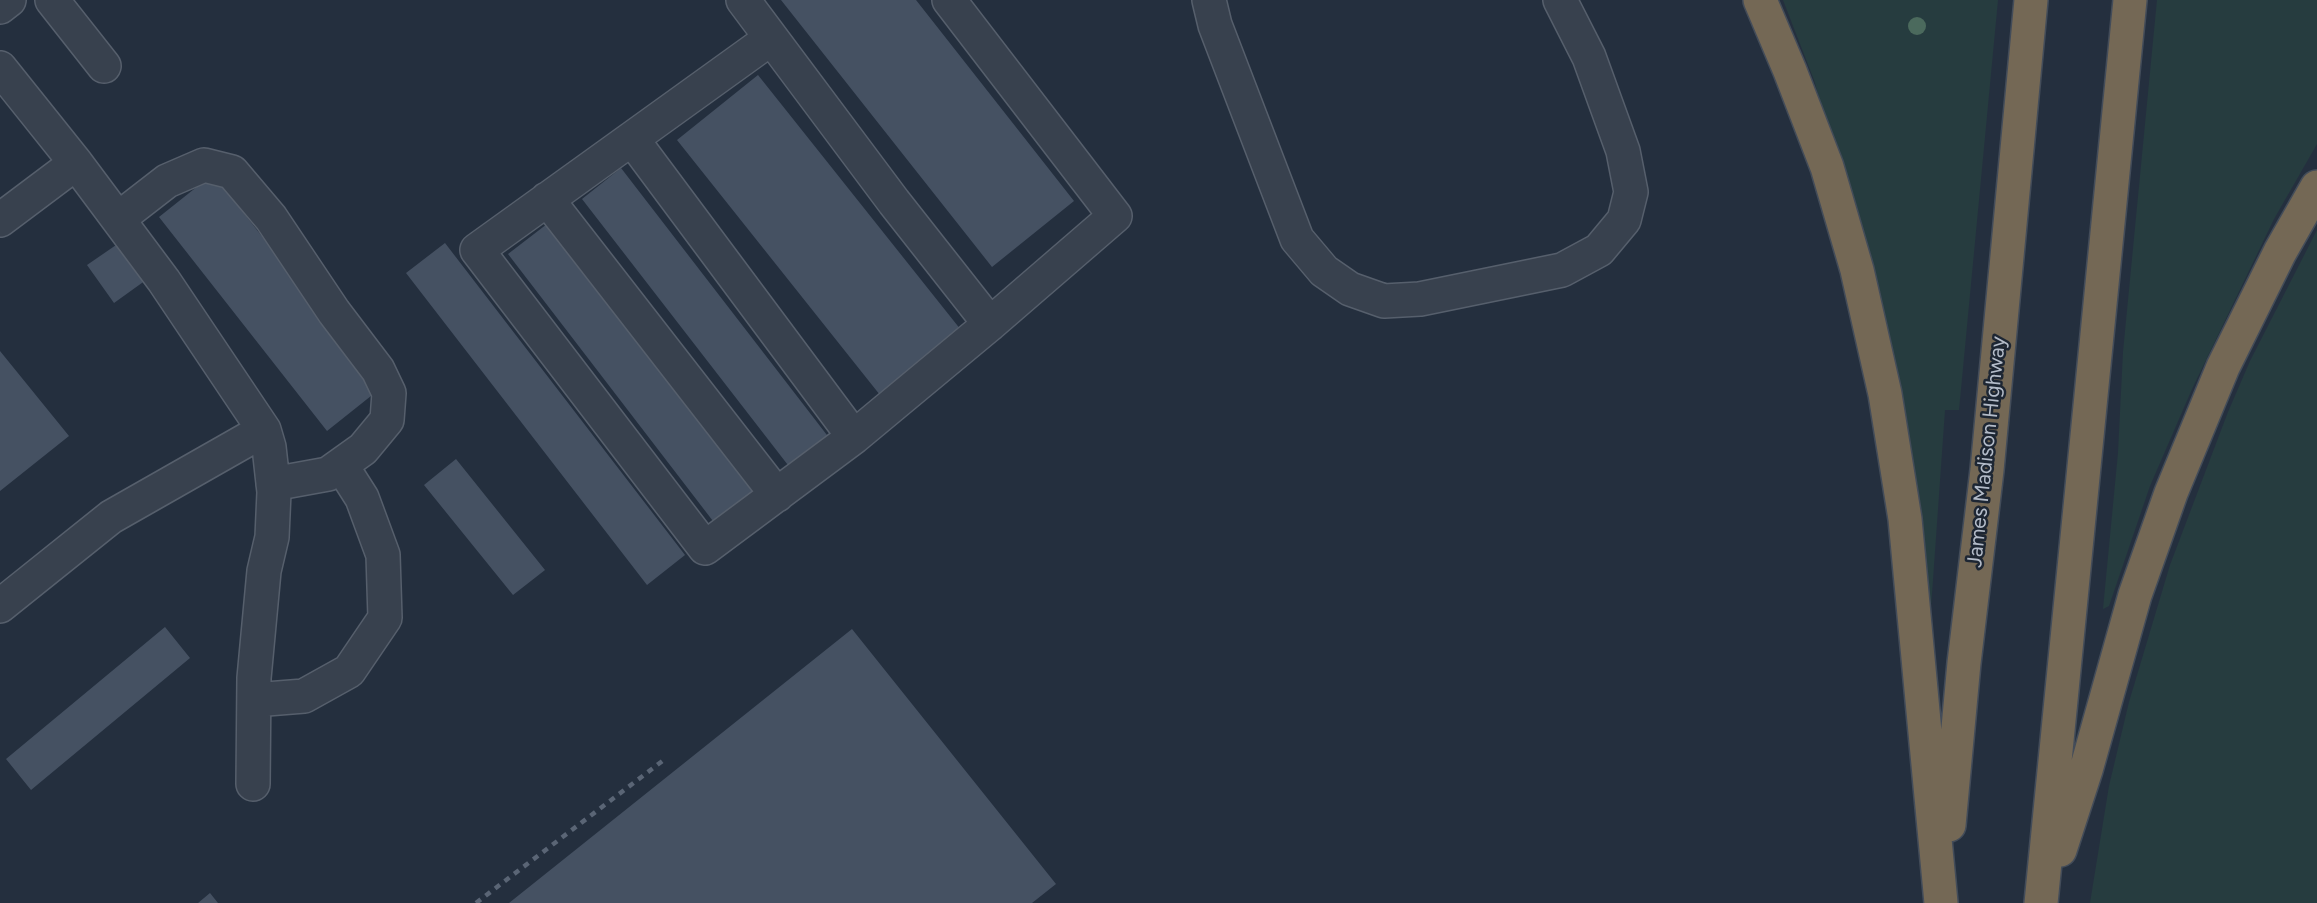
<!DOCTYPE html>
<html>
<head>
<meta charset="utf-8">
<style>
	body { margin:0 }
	canvas { display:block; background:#242f3e }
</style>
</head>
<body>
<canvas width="2317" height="903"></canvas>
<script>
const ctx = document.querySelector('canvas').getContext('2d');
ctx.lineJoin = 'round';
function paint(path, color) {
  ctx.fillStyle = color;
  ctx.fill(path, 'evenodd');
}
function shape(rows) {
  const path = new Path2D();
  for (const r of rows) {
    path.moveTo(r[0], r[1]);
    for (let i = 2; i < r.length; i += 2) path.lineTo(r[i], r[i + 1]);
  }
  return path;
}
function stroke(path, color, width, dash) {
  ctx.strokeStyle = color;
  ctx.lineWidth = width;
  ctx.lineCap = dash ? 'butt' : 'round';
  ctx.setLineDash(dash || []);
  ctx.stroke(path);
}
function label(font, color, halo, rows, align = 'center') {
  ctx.font = font + ' Figtree,sans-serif';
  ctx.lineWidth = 5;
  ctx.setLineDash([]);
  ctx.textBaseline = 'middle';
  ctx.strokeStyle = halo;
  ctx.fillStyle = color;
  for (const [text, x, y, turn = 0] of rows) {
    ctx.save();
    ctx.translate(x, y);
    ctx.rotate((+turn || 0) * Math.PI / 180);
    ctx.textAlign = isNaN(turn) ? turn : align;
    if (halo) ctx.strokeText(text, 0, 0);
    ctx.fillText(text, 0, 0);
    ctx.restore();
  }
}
const green = shape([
	[1783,0,1998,0,1959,410,1945,410,1928,650,1843,180,1814,80],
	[2157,0,2317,0,2317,144,2274,219,2192,389,2150,486,2109,606,2103,609,2118,453,2123,352],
	[2317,230,2317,903,2090,903,2109,786,2129,702,2170,565,2228,412,2250,361]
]);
const building = shape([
	[781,0,916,0,1074,201,992,267],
	[758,75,961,330,880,395,677,140],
	[621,168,830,439,791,469,582,199],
	[213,174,381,388,327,431,159,217],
	[547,224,755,495,716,525,508,254],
	[119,243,146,280,114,303,87,265],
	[445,243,685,555,647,585,406,273],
	[0,351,69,436,0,491],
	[456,459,545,570,513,595,424,485],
	[165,627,190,658,31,790,6,759],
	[852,629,1056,884,1032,903,509,903],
	[210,893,218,903,198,903]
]);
const minor = shape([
	[52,0,104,66],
	[743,0,894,202,990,324],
	[1209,0,1215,25,1297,239,1324,271,1350,289,1384,301,1420,299,1562,270,1599,250,1624,220,1631,192,1623,151,1589,57,1560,0],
	[0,7,9,0],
	[770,39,477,250,705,548,854,437,990,324,1115,216,949,0],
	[0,68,76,163,164,281,264,430,269,447,274,492,272,537,264,571,254,678,253,784],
	[632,139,854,437],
	[547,199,777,495],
	[118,219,167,181,204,165,232,172,271,218,334,312,378,370,389,393,387,420,363,449,328,474,273,484],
	[0,220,76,163],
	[0,606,111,517,264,430],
	[254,700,304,696,349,671,385,618,383,555,362,498,341,465]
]);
const highway = shape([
	[1760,0,1790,71,1827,167,1857,270,1885,394,1905,519,1941,903],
	[1949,825,1964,663,1987,470,2031,0],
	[2060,850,2086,770,2135,595,2171,493,2223,367,2280,252,2317,187],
	[2041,903,2130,0]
]);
const rail = shape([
	[476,903,665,759]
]);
const trees = [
	[1917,26]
];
const streetNames = [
	["James Madison Highway",1987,452,-84]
];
paint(green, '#263c3f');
paint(building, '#455162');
stroke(minor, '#565f6c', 36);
stroke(highway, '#434c59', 36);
stroke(minor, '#38414e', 33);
stroke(highway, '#746855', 33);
stroke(rail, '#5a6575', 4.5, [6, 6]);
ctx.fillStyle = '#4b6a5d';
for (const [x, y] of trees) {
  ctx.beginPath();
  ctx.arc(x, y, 9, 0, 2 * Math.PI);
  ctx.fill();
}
label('21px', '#b4bcc9', '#1d2633', streetNames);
</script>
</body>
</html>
